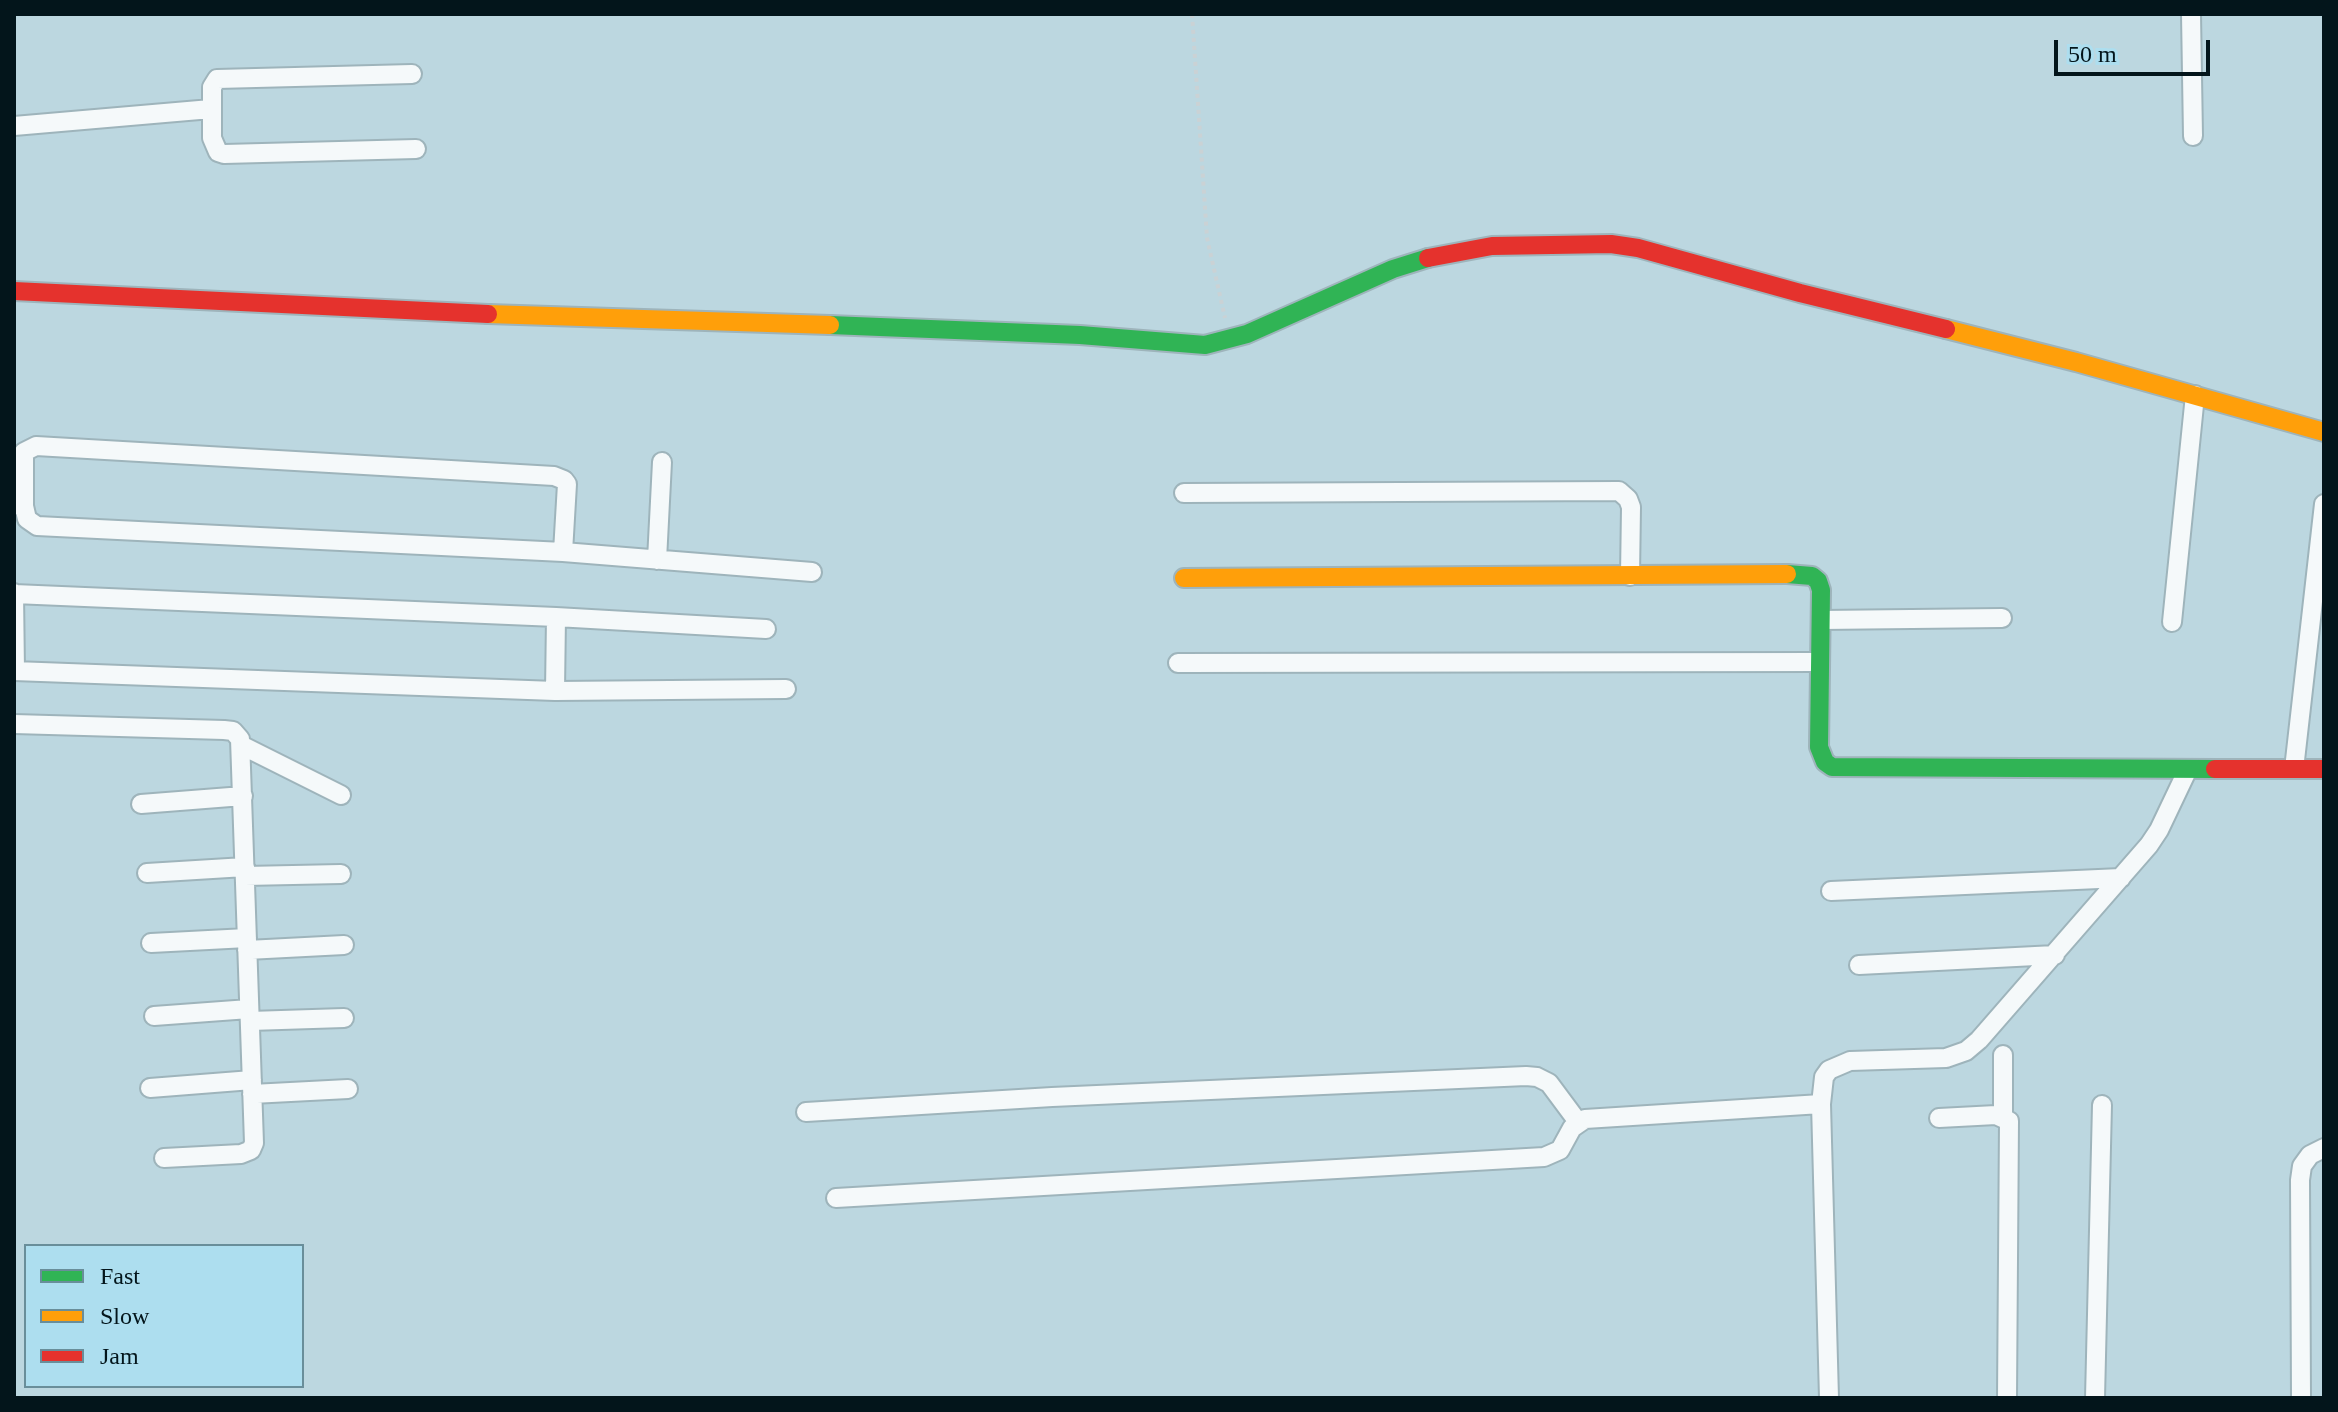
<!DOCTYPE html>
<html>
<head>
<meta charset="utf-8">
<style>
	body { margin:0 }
	#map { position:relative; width:2338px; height:1412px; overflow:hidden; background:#bcd7e0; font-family:Georgia,serif }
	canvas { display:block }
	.frame { position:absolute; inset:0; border:16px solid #03151b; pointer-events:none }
	.legend { position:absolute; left:24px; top:1244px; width:280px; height:144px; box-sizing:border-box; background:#addeef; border:2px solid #698e9a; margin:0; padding:10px 14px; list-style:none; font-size:24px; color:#03151b }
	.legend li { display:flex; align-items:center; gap:16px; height:40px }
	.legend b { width:40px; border:2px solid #698e9a }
	.scale { position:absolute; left:2054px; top:40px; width:156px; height:36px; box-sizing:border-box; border:4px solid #03151b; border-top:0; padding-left:10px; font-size:24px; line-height:28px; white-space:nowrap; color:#03151b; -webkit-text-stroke:6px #addeef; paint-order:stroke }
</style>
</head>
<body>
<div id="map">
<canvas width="2338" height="1412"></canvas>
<div class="frame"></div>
<ul class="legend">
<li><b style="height:10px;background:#30b455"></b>Fast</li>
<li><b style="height:10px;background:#ff9f0a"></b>Slow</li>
<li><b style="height:10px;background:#e5322d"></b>Jam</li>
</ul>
<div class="scale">50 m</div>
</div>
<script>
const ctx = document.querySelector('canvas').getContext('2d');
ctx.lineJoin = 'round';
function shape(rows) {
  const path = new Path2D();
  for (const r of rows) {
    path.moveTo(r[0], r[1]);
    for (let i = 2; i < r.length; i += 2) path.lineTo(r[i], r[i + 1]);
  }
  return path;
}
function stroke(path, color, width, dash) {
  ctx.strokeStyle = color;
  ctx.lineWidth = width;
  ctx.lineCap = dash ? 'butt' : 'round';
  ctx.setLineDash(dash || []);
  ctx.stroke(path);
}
const path = shape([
	[1192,14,1207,238,1225,318]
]);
const street = shape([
	[2191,14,2193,136],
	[412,74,217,79,212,87,212,138,218,152,224,154,416,149],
	[14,126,211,109],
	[1184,493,1619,491,1628,499,1631,507,1630,576],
	[14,505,24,506,27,519,37,526,563,552,812,572],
	[24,506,24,452,36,446,554,476,564,480,567,484,563,552],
	[657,560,662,462],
	[14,593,15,671],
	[14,594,556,617,766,629],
	[1821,620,2002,618],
	[2172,622,2195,395],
	[1178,663,1820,662],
	[14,671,555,691,786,689],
	[555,691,556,617],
	[14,724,224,730,233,731,240,739,254,1143,251,1150,241,1154,164,1158],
	[241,745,341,795],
	[2294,769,2324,504],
	[141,804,243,796],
	[147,873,245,867],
	[245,876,341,874],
	[1831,891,2121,878],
	[151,943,247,938],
	[247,950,344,945],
	[1859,965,2055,955],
	[154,1016,249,1009],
	[250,1021,344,1018],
	[2003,1055,2003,1117],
	[150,1088,252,1080],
	[252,1094,348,1089],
	[806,1112,1052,1097,1526,1076,1537,1077,1549,1083,1578,1122],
	[1939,1118,1996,1115,2009,1121,2007,1398],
	[836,1198,1544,1157,1560,1150,1572,1128,1585,1119,1821,1104],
	[1829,1398,1821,1104,1824,1077,1829,1070,1850,1061,1946,1058,1966,1051,1979,1040,2149,845,2159,830,2188,769],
	[2095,1398,2102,1105],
	[2301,1398,2300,1180,2302,1166,2310,1155,2324,1148]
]);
const fast = shape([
	[830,325,1080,335,1205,345,1247,334,1393,269,1428,258],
	[1787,574,1812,576,1818,581,1821,590,1819,747,1825,762,1832,767,2215,769]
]);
const slow = shape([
	[488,314,830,325],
	[1946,329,2076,362,2324,432],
	[1184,578,1787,574]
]);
const jam = shape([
	[1428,258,1492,246,1611,244,1638,248,1800,293,1946,329],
	[14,291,488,314],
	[2215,769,2324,769]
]);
stroke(street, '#9eb4bb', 22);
stroke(fast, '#9eb4bb', 22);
stroke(slow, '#9eb4bb', 22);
stroke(jam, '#9eb4bb', 22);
stroke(path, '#cad2d5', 4, [4, 4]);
stroke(street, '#f5f9fa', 18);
stroke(fast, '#30b455', 18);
stroke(slow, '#ff9f0a', 18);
stroke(jam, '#e5322d', 18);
</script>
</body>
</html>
